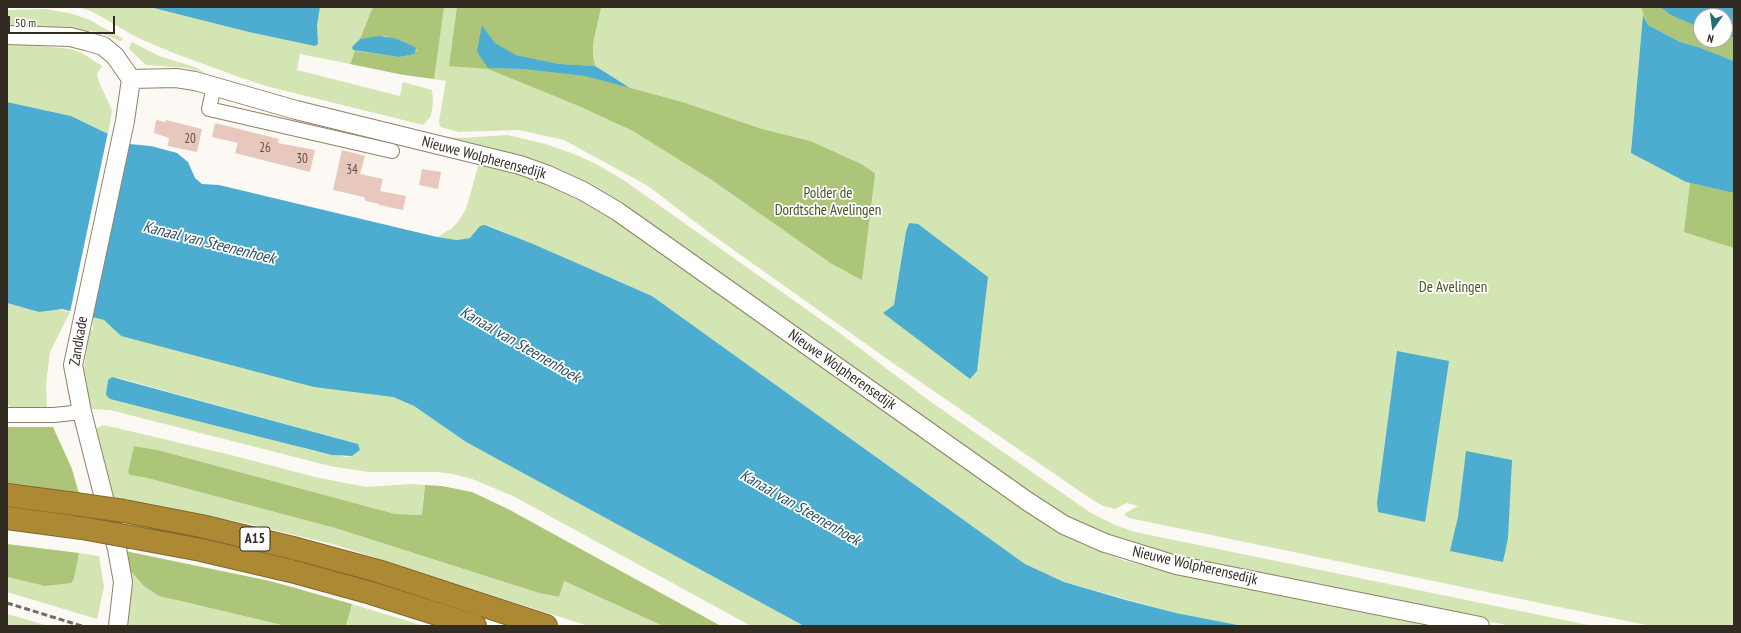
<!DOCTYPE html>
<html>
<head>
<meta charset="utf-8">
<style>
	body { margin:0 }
	#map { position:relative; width:1741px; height:633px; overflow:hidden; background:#fcf8f3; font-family:"PT Sans Narrow",sans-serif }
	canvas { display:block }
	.frame { position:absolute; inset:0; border:8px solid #322b21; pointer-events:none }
	.north { position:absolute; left:1693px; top:8px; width:40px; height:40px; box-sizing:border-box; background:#fff; border:1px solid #adaaa6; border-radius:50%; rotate:194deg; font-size:11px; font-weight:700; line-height:16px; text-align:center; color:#322b21 }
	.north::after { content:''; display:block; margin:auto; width:14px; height:18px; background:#246c78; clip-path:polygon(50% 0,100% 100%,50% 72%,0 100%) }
	.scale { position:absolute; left:8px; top:16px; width:107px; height:18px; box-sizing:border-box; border:2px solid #322b21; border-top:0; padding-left:5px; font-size:12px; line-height:14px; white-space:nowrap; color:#322b21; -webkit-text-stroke:3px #fff; paint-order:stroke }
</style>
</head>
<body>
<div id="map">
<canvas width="1741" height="633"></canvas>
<div class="frame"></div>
<div class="north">N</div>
<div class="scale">50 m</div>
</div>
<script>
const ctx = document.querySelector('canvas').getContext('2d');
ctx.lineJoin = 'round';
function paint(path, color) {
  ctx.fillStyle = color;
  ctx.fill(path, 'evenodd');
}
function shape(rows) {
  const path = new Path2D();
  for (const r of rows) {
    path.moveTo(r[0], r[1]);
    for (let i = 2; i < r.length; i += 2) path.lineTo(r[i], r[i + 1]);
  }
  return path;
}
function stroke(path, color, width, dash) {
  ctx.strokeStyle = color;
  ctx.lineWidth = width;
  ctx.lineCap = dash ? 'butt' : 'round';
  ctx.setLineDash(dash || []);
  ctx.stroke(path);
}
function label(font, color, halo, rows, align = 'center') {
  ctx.font = font + ' "PT Sans Narrow",sans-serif';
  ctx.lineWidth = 3.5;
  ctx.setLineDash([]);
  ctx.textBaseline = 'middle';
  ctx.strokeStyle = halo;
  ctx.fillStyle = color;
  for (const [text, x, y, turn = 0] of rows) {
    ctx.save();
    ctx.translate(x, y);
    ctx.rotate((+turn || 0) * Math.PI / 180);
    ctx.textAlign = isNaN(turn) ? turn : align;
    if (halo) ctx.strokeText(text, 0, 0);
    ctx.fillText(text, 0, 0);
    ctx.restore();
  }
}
const green = shape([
	[79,7,1734,7,1734,626,1651,626,1129,518,1124,514,1138,506,1127,503,1115,509,1103,506,1091,499,890,361,707,231,648,186,564,140,518,130,459,132,440,127,439,121,446,81,434,79,434,75,353,57,350,64,300,54,297,70,400,96,403,82,432,90,433,102,431,116,423,125,266,86,239,77,176,54,138,38,93,12],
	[1701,16,1725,16,1725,40,1701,40],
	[45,9,69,13,88,19,122,38,123,40,120,41,99,32,79,30,7,27,7,10],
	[132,42,159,56,195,67,206,73,187,68,146,65,131,51,129,48],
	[7,43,71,49,82,53,102,66,97,74,99,82,112,110,108,134,71,116,7,102],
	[508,135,545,144,574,154,594,163,622,179,837,331,931,402,1091,513,1115,525,1135,532,1593,626,1511,626,1153,552,1133,546,1066,516,1025,492,623,204,600,191,548,166,444,139,445,137,461,138],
	[479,163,543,180,589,203,1047,524,1087,546,1125,561,1433,626,1243,626,1176,613,1064,582,1025,564,652,296,492,227,485,225,470,238,457,240,437,237,451,229,458,222,466,209],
	[7,303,39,312,57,309,70,312,50,352,46,385,47,408,12,409,7,403],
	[92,316,104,320,121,336,393,397,414,406,466,442,804,626,751,626,513,496,472,479,453,474,437,472,368,472,330,466,110,410,90,409,83,373,89,330,93,330],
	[115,377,358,444,360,450,352,456,346,457,306,449],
	[104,425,231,455,315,477,366,487,411,484,425,485,422,515,395,514,158,450,134,446,130,475,147,478,335,528,539,593,559,597,564,581,663,626,588,626,336,545,241,522,113,500,97,433,97,428],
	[79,553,99,556,104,587,97,619,7,592,7,577,45,586,74,579],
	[129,569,175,600,286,626,126,626,131,601],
	[352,604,424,626,346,626],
	[7,614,25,619,48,626,7,626]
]);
const forest = shape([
	[373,7,444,7,434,79,404,75,350,64,355,51,399,57,415,54,417,50,411,45,386,36,360,39],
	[457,7,601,7,593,43,593,56,595,66,559,64,516,55,495,43,483,26,488,68,522,69,586,76,682,102,762,129,810,141,861,164,873,172,875,174,862,280,832,264,712,180,633,131,579,106,488,69,449,66],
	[1641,7,1660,7,1665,11,1701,28,1701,40,1725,40,1725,35,1734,38,1734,61,1698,47,1680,42,1648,25],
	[1690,183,1734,193,1734,248,1684,232],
	[7,427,53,427,72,469,79,494,7,484],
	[134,446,158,450,395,514,422,515,425,485,442,486,472,492,508,509,721,626,663,626,564,581,559,597,539,593,335,528,147,478,130,475,128,472],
	[7,544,79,553,74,579,71,583,45,586,7,577],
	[125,551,270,581,352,604,346,626,286,626,159,596,144,586,129,569]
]);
const water = shape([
	[150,7,320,7,317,25,318,44,315,46,249,32],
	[1660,7,1734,7,1734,38,1725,35,1725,16,1701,16,1701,28,1671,15],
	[1643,15,1648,25,1680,42,1698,47,1734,61,1734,193,1686,182,1631,153],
	[482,25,495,43,516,55,559,64,595,66,630,88,585,76,522,69,488,68,477,52],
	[379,36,394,38,411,45,416,48,415,54,399,57,353,50,352,47,360,39],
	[7,102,71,116,129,144,151,146,177,153,188,162,195,178,202,184,219,185,437,237,457,240,470,238,480,226,485,225,533,244,652,296,1025,564,1064,582,1126,600,1176,613,1243,626,804,626,466,442,414,406,393,397,314,387,121,336,104,320,62,309,39,312,7,303],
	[909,223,918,224,988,277,977,371,970,379,883,313,894,305,906,232],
	[1397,351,1449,361,1425,522,1378,512,1377,503],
	[112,377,358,444,360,450,352,456,332,455,110,399,106,395,108,380],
	[1466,451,1512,460,1508,538,1503,562,1450,551,1458,517]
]);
const pier = shape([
	[108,132,130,142,92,316,70,312]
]);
const building = shape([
	[156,120,166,122,166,120,202,129,197,152,168,146,169,138,154,133],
	[215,123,279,139,278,143,315,150,310,172,235,153,238,143,212,137],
	[342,150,365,156,360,174,383,179,380,191,406,196,403,210,379,205,379,204,366,201,364,197,333,190],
	[422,169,441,172,438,189,419,185]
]);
const minor = shape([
	[214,86,209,109,392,151],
	[7,415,54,415,82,412]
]);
const tertiary = shape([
	[7,35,70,37,86,41,103,46,115,56,131,79,176,78,195,81,296,110,520,165,548,175,583,191,617,211,1027,501,1064,525,1105,543,1176,565,1480,626],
	[118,626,123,582,117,549,82,412,73,365,125,121,131,79]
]);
const motorway = shape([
	[7,495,75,504],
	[124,511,201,526,297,549,378,571,546,626],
	[7,518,82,528],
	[131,537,201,550,291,571,371,593,475,626]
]);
const rail = shape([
	[7,603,82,626]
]);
const motorwayBridge = shape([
	[75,504,124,511],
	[82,528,131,537]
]);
const numberNames = [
	["20",190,139],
	["26",265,148],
	["30",302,159],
	["34",352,170]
];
const shields = [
	[255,539,30]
];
const shieldNames = [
	["A15",255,539]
];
const streetNames = [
	["Nieuwe Wolpherensedijk",484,158,15],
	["Zandkade",79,341,-81],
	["Nieuwe Wolpherensedijk",842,370,35],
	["Nieuwe Wolpherensedijk",1195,566,13]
];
const parkNames = [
	["Polder de",828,194],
	["Dordtsche Avelingen",828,211],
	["De Avelingen",1453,288]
];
const waterNames = [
	["Kanaal van Steenenhoek",209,243,14],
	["Kanaal van Steenenhoek",520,345,30],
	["Kanaal van Steenenhoek",800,508,30]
];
paint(green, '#d3e5b2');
paint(forest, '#acc579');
paint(water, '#4cadd0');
paint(pier, '#fcf8f3');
paint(building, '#e8c8bc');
stroke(minor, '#918068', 16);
stroke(tertiary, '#918068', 20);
stroke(motorway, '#81682c', 24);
stroke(minor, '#fff', 14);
stroke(tertiary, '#fff', 18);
stroke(motorway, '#ac8932', 22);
stroke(rail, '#726c63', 3, [6, 3]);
stroke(motorwayBridge, '#81682c', 24, []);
stroke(motorwayBridge, '#ac8932', 22);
label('13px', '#605248', null, numberNames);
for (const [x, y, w] of shields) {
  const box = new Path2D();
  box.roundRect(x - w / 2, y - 12, w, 24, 3);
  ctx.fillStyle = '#fff';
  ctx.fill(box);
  stroke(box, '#322b21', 1);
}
label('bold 14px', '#322b21', null, shieldNames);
label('15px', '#322b21', '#fff', streetNames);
label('15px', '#44541e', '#fff', parkNames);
label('italic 16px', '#295262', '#fff', waterNames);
</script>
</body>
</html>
